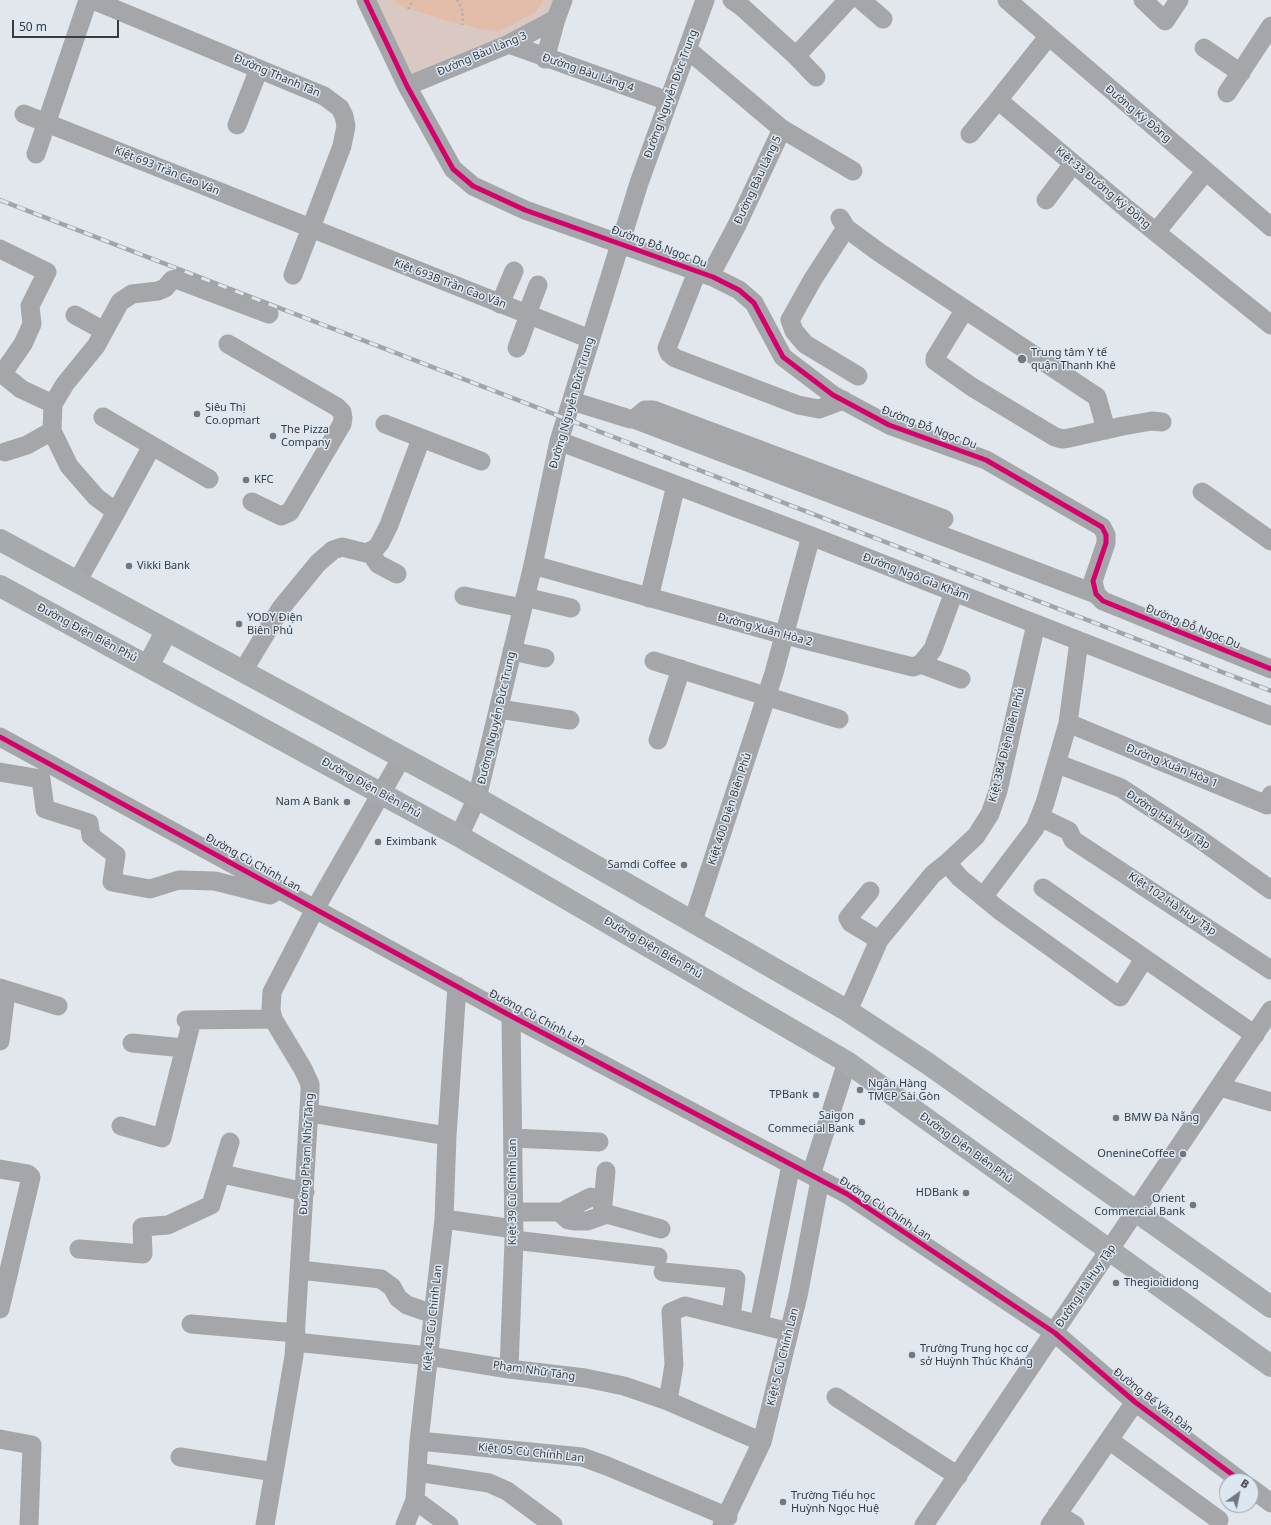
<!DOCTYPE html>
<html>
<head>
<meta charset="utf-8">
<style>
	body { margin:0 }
	#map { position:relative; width:1271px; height:1525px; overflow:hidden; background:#e2e7ed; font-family:"Noto Sans",sans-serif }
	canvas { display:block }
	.north { position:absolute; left:1219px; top:1473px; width:40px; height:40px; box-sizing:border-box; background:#dde7f2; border:1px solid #9ba2ab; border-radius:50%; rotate:33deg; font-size:11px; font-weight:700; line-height:16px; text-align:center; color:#383b40 }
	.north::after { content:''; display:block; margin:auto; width:14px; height:18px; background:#74777d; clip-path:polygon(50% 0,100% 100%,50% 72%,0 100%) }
	.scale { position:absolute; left:12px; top:20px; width:107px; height:18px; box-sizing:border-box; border:2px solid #383b40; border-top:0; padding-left:5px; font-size:12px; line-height:14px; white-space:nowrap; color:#383b40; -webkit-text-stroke:3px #dde7f2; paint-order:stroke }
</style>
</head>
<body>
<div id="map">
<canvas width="1271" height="1525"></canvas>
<div class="north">B</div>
<div class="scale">50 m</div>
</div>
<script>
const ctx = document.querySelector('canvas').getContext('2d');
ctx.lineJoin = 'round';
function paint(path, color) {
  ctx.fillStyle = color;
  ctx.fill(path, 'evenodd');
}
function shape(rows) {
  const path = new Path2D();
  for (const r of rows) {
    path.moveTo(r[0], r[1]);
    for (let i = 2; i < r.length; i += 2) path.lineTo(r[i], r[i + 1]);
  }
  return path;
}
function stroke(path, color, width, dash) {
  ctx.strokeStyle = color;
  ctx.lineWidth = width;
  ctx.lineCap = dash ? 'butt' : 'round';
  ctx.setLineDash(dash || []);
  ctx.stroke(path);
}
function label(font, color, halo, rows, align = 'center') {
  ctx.font = font + ' "Noto Sans",sans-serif';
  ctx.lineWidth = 3;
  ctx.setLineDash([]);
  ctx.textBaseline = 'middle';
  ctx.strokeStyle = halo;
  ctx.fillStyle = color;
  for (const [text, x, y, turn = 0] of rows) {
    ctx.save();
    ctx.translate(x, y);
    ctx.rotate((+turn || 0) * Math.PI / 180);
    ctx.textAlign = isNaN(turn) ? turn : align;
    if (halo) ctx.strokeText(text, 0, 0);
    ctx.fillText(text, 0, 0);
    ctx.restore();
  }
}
const green = shape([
	[372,0,561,0,548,18,412,74]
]);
const water = shape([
	[395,0,543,0,538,10,509,27,496,31,480,29,445,20,406,8,398,5]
]);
const path = shape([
	[457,0,462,9,463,19,462,25],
	[408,9,413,0]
]);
const minor = shape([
	[93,0,324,96,340,108,344,116,346,126,342,146,293,275],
	[366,0,407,86,453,169,473,186,525,210,713,277,739,290,754,303,783,357,833,395,889,425,986,460,1102,527,1106,535,1106,543,1093,581,1096,594,1103,601,1271,669],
	[732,0,742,7,796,56,816,77],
	[861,0,883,19],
	[1007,0,1271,227],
	[1143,0,1165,21,1179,0],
	[1048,37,998,100,1127,209,1271,325],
	[509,44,668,101],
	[1204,48,1241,73],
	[687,49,782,129,737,225,710,276],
	[796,56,848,0],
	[545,59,556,19],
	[407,86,509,44,556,19,563,0],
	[1227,93,1271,26],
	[24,114,590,339],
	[237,125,259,69],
	[782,129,853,171],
	[970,134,998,100],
	[36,154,88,0],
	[1046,200,1073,164],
	[840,218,846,228,880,253,1097,397,1106,430],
	[846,228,813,279,790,320,794,331,805,344,858,376],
	[1156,232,1206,171],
	[0,249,47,272,30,306,32,324,23,344,2,374],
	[697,272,667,348,669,353,675,358,798,405,819,409,843,400],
	[500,304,514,271],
	[965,309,935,358,935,361,972,387,1055,437,1062,439,1069,438,1123,426,1152,421,1162,422],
	[527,314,538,285],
	[75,315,104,331],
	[228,344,337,407,342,412,343,418,342,424,290,512,281,516,252,502],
	[517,348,529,315],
	[0,372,21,389,53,404],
	[572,401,630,419,634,419,645,410,653,410,944,519],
	[103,417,209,479],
	[634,419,1096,594],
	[385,424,481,461],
	[559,441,811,536,1271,716],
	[5,452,27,445,52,431],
	[1202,492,1271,541],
	[116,512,152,446],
	[370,552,378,564,397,574],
	[533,565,785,635,913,667,921,664,933,649,954,592],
	[77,582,116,512,96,497,69,466,52,431,53,404,65,384,96,346,120,302,132,294,158,291,165,288,172,280,176,279,269,314],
	[464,596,522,608],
	[525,597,571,608],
	[649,598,676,485],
	[512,651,545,658],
	[654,661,839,719],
	[921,664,961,679],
	[243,671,281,608,318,563,333,550,342,547,366,553,375,549,380,543,389,525,421,439],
	[499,709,570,720],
	[1068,723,1267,805,1271,795],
	[0,737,511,1016,847,1194,1055,1333,1135,1402,1241,1481],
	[658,740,681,669],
	[1058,764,1121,788,1198,838,1271,890],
	[0,772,41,779,45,809,89,823,91,836,116,855,112,882,150,889,179,880,215,881,270,895,279,889],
	[1040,817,1069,831,1073,840,1271,970],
	[459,836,477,798,533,565,559,441,639,183,705,0],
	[947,863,960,878,999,910,1120,997,1144,959],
	[1043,888,1255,1035],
	[870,891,848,918,851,923,879,940],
	[983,897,1035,828,1045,803,1068,723,1079,641],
	[693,921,774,673,811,536],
	[0,988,58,1006],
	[848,1011,879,940,933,874,947,863,976,836,990,814,998,791,1036,624],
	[186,1020,273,1019],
	[0,1041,6,991],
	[132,1043,184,1048],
	[1220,1087,1271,1102],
	[310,1113,447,1136],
	[121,1126,162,1138,192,1020],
	[513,1138,599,1142],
	[0,1169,28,1174,31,1177,0,1309],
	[222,1174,305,1192],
	[811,1175,847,1062],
	[514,1212,559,1212,568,1220,574,1221,587,1221,607,1214,661,1229],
	[602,1215,606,1171],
	[564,1216,566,1210,569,1208,591,1197],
	[444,1219,514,1229],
	[514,1240,658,1257],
	[79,1249,143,1254,142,1227,168,1225,211,1205,230,1142],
	[300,1270,381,1279,392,1287,398,1298,407,1305,433,1314],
	[663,1272,736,1279,731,1316],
	[191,1324,296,1333],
	[759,1324,791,1165],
	[295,1342,429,1356,509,1369,585,1378,624,1386,668,1401,762,1442],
	[509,1369,514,1240,511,1016],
	[836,1397,958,1476],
	[668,1401,674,1365,671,1312,685,1306,789,1332],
	[0,1439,32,1445,29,1525],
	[1109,1440,1219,1520],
	[419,1441,582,1457,607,1466,728,1517],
	[180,1457,274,1472],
	[417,1472,489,1483,507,1491,553,1525],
	[1251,1488,1271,1503],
	[415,1500,449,1525],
	[1057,1514,1075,1525],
	[265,1525,294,1356,310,1092,310,1084,303,1069,273,1019,271,1010,272,992,315,909,402,757],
	[405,1525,415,1500,419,1441,444,1219,447,1136,457,986],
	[722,1525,762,1442,798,1296,820,1180],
	[924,1525,1271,1010],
	[1050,1525,1135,1402]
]);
const major = shape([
	[0,540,477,798,848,1011,927,1063,1271,1307],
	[0,586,459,836,847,1062,1271,1366],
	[148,666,167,630]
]);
const rail = shape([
	[0,200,1271,691]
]);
const cycleway = shape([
	[366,0,407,86,453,169,473,186,525,210,713,277,739,290,754,303,783,357,833,395,889,425,986,460,1102,527,1106,535,1106,543,1093,581,1096,594,1103,601,1271,669],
	[0,737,511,1016,847,1194,1055,1333,1135,1402,1241,1481]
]);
const markers = [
	[1022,359,5,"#74777d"],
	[197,414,4,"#74777d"],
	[273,436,4,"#74777d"],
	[246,480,4,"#74777d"],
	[129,566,4,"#74777d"],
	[239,624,4,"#74777d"],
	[347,802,4,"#74777d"],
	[378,842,4,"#74777d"],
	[684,865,4,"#74777d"],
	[860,1090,4,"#74777d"],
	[816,1095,4,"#74777d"],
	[1116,1118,4,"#74777d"],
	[862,1122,4,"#74777d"],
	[1183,1154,4,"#74777d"],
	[966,1193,4,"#74777d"],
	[1193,1205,4,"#74777d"],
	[1116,1283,4,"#74777d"],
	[912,1355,4,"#74777d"],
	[783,1502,4,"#74777d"]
];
const streetNames = [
	["Đường Bàu Làng 3",482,54,-23],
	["Đường Bàu Làng 4",588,73,19],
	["Đường Thanh Tân",277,76,23],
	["Đường Nguyễn Đức Trung",671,94,-70],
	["Đường Kỳ Đồng",1138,114,40],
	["Kiệt 693 Trần Cao Vân",167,171,22],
	["Đường Bàu Làng 5",758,180,-65],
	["Kiệt 33 Đường Kỳ Đồng",1103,188,40],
	["Đường Đỗ Ngọc Du",659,247,20],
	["Kiệt 693B Trần Cao Vân",450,284,21],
	["Đường Nguyễn Đức Trung",572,403,-74],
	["Đường Đỗ Ngọc Du",929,428,21],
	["Đường Ngô Gia Khảm",916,577,21],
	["Đường Đỗ Ngọc Du",1193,627,22],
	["Đường Xuân Hòa 2",765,630,15],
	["Đường Điện Biên Phủ",87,633,28],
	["Đường Nguyễn Đức Trung",497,718,-77],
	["Kiệt 384 Điện Biên Phủ",1007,745,-76],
	["Đường Xuân Hòa 1",1172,766,22],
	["Đường Điện Biên Phủ",371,788,29],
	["Kiệt 400 Điện Biên Phủ",730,809,-72],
	["Đường Hà Huy Tập",1168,820,33],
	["Đường Cù Chính Lan",253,863,29],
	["Kiệt 102 Hà Huy Tập",1172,904,34],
	["Đường Điện Biên Phủ",653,948,30],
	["Đường Cù Chính Lan",537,1018,28],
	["Đường Điện Biên Phủ",966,1148,36],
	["Đường Phạm Nhữ Tăng",307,1154,-87],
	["Kiệt 39 Cù Chính Lan",513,1192,-90],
	["Đường Cù Chính Lan",885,1209,33],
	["Đường Hà Huy Tập",1086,1286,-56],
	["Kiệt 43 Cù Chính Lan",433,1318,-84],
	["Kiệt 5 Cù Chính Lan",783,1357,-76],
	["Phạm Nhữ Tăng",534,1371,8],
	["Đường Bế Văn Đàn",1153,1401,38],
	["Kiệt 05 Cù Chính Lan",531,1453,6]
];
const poiNames = [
	["Trung tâm Y tế",1031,353],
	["quận Thanh Khê",1031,366],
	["Siêu Thị",205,408],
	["Co.opmart",205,421],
	["The Pizza",281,430],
	["Company",281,443],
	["KFC",254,480],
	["Vikki Bank",137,566],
	["YODY Điện",247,618],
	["Biên Phủ",247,631],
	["Nam A Bank",339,802,"right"],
	["Eximbank",386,842],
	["Samdi Coffee",676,865,"right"],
	["Ngân Hàng",868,1084],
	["TMCP Sài Gòn",868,1097],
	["TPBank",808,1095,"right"],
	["Saigon",854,1116,"right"],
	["Commecial Bank",854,1129,"right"],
	["BMW Đà Nẵng",1124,1118],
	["OnenineCoffee",1175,1154,"right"],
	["HDBank",958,1193,"right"],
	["Orient",1185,1199,"right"],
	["Commercial Bank",1185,1212,"right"],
	["Thegioididong",1124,1283],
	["Trường Trung học cơ",920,1349],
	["sở Huỳnh Thúc Kháng",920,1362],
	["Trường Tiểu học",791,1496],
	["Huỳnh Ngọc Huệ",791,1509]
];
paint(green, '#dac9c2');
paint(water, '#e2bda9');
stroke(path, '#acafb2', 2.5, [2, 3]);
stroke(minor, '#a5a6a9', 19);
stroke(major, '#a6aaad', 22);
stroke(rail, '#a1a5a7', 4.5);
stroke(rail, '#dde7f2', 3, [9]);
stroke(cycleway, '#d6006c', 5);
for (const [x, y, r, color] of markers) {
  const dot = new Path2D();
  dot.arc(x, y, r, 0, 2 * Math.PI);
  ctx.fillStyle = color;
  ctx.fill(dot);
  stroke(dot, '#dde7f2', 1.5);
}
label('11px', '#383b40', '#dde7f2', streetNames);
label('11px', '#383b40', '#dde7f2', poiNames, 'left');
</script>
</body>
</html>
